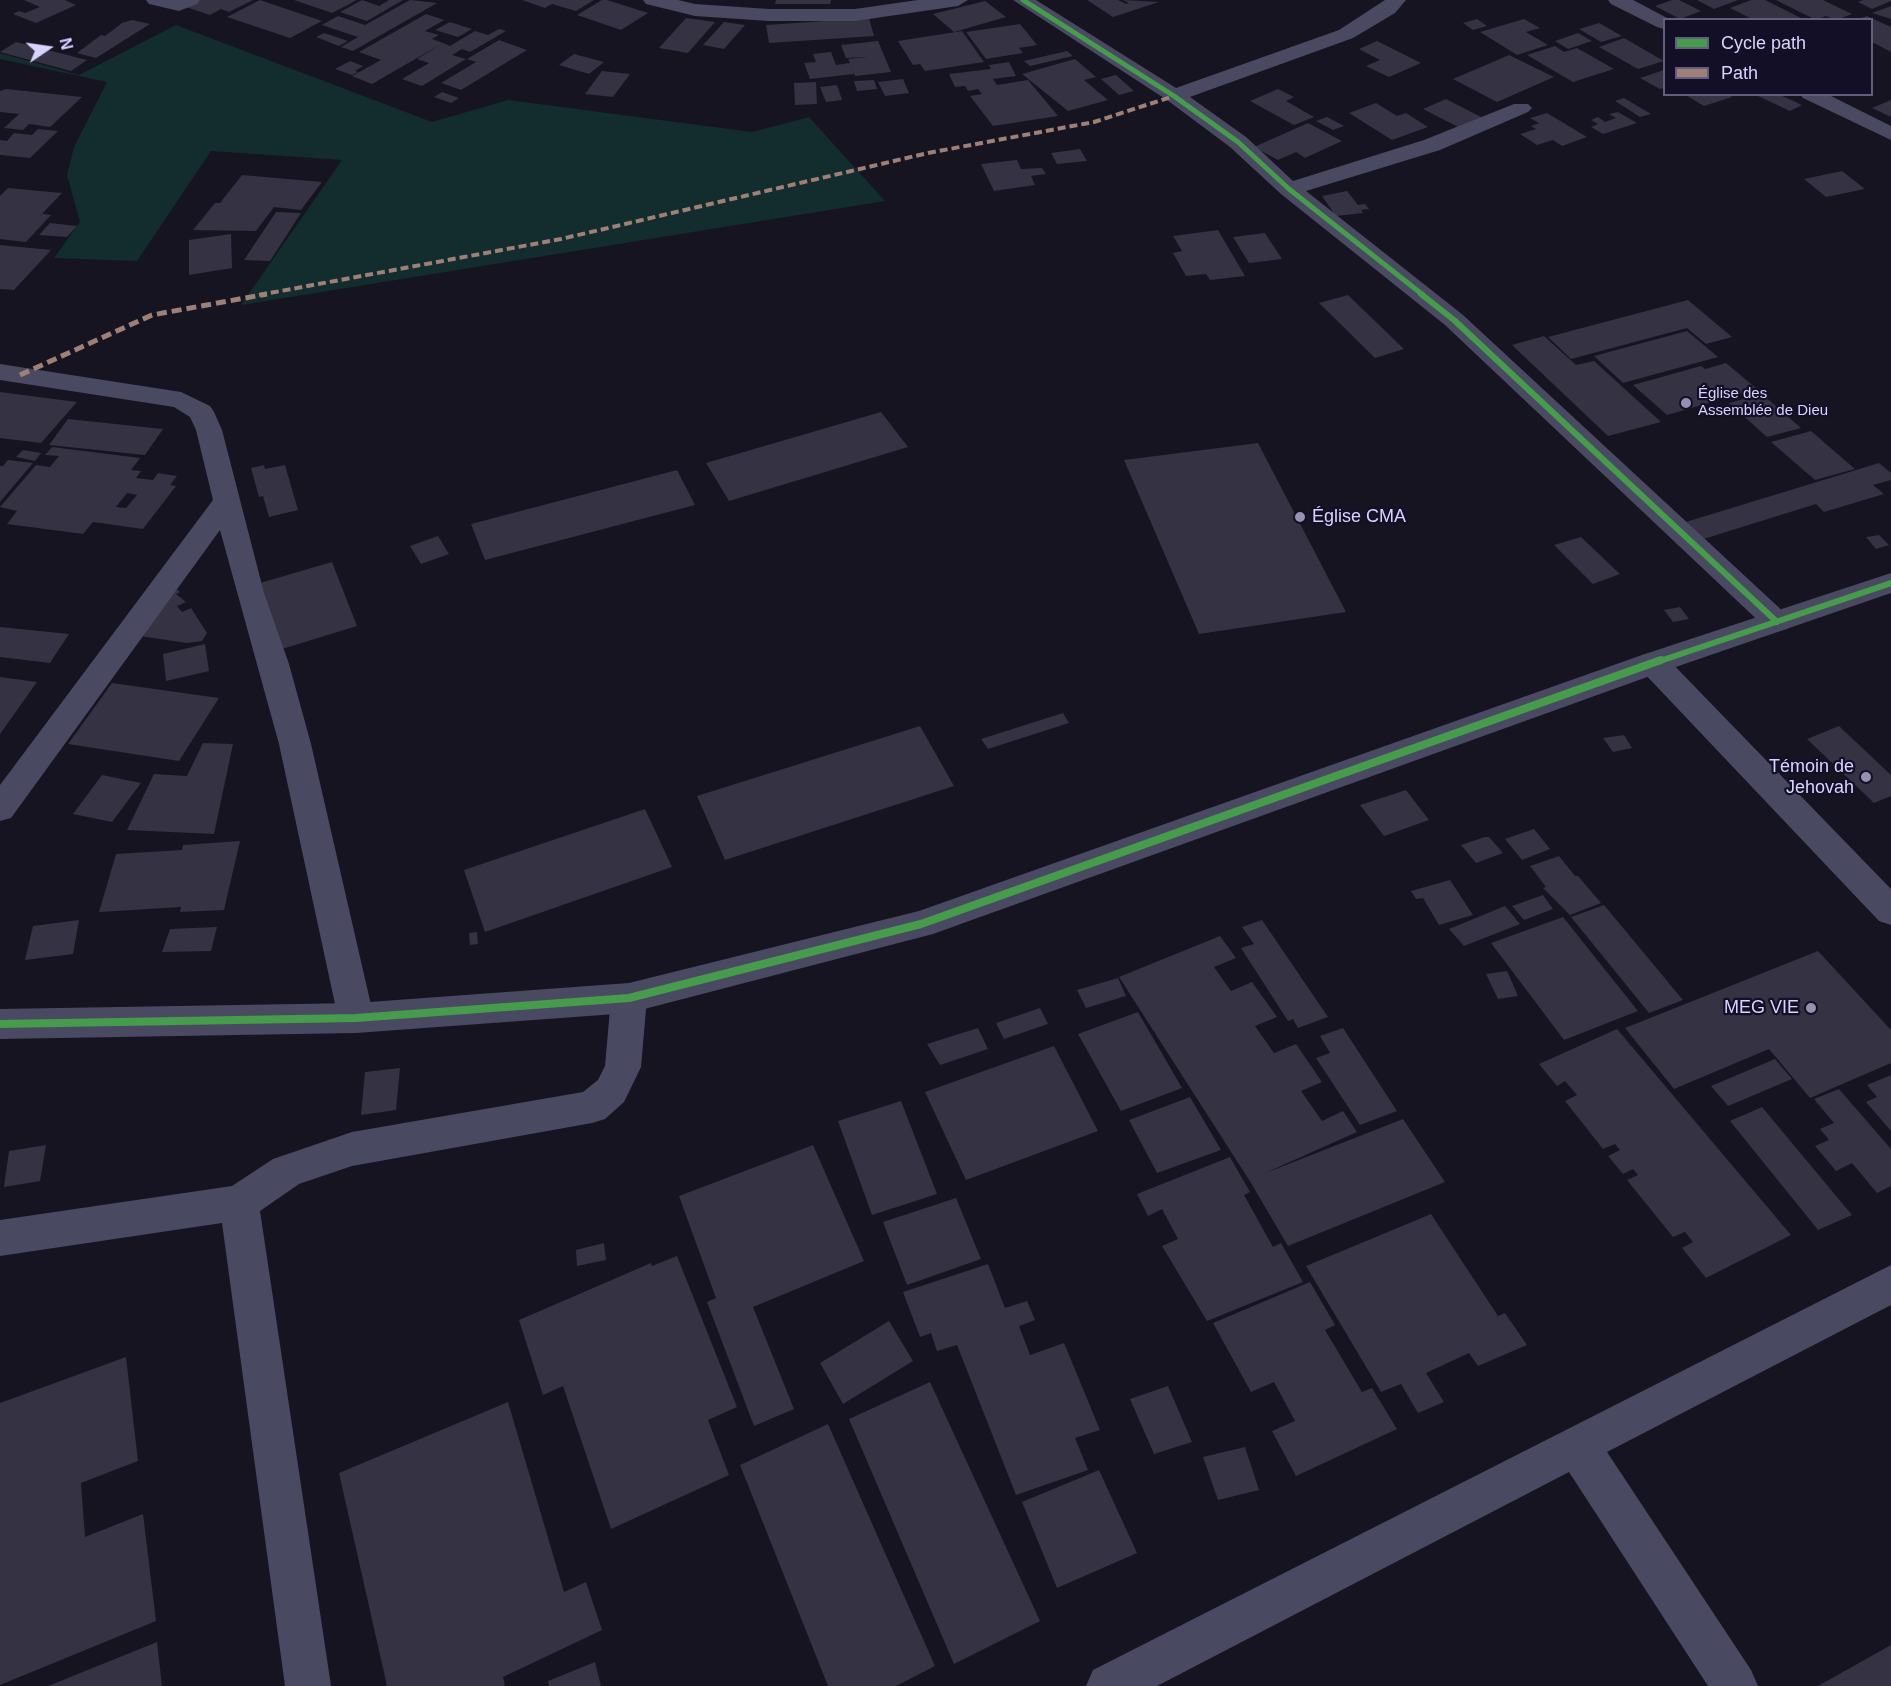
<!DOCTYPE html>
<html>
<head>
<meta charset="utf-8">
<style>
	body { margin:0 }
	#map { position:relative; width:1891px; height:1686px; overflow:hidden; background:#161421; font-family:Helvetica,sans-serif }
	canvas { display:block }
	.legend { position:absolute; left:1663px; top:18px; width:210px; height:78px; box-sizing:border-box; background:#130f26; border:2px solid #625e7d; margin:0; padding:8px 10px; list-style:none; font-size:18px; color:#d9d4ff }
	.legend li { display:flex; align-items:center; gap:12px; height:30px }
	.legend b { width:30px; border:2px solid #625e7d }
	.north { position:absolute; left:18px; top:18px; width:60px; height:60px; -webkit-text-stroke:4px #130f26; paint-order:stroke; rotate:77deg; font-size:16px; font-weight:700; line-height:24px; text-align:center; color:#d9d4ff }
	.north::after { content:''; display:block; margin:auto; width:21px; height:27px; background:#d9d4ff; clip-path:polygon(50% 0,100% 100%,50% 72%,0 100%) }
</style>
</head>
<body>
<div id="map">
<canvas width="1891" height="1686"></canvas>
<ul class="legend">
<li><b style="height:8px;background:#469c4c"></b>Cycle path</li>
<li><b style="height:8px;background:#9e8076"></b>Path</li>
</ul>
<div class="north">N</div>
</div>
<script>
const ctx = document.querySelector('canvas').getContext('2d');
ctx.lineJoin = 'round';
function paint(path, color) {
  ctx.fillStyle = color;
  ctx.fill(path, 'evenodd');
}
function shape(rows) {
  const path = new Path2D();
  for (const r of rows) {
    path.moveTo(r[0], r[1]);
    for (let i = 2; i < r.length; i += 2) path.lineTo(r[i], r[i + 1]);
  }
  return path;
}
function stroke(path, color, width, dash) {
  ctx.strokeStyle = color;
  ctx.lineWidth = width;
  ctx.lineCap = dash ? 'butt' : 'round';
  ctx.setLineDash(dash || []);
  ctx.stroke(path);
}
function label(font, color, halo, rows, align = 'center') {
  ctx.font = font + ' Helvetica,sans-serif';
  ctx.lineWidth = 4.5;
  ctx.setLineDash([]);
  ctx.textBaseline = 'middle';
  ctx.strokeStyle = halo;
  ctx.fillStyle = color;
  for (const [text, x, y, turn = 0] of rows) {
    ctx.save();
    ctx.translate(x, y);
    ctx.rotate((+turn || 0) * Math.PI / 180);
    ctx.textAlign = isNaN(turn) ? turn : align;
    if (halo) ctx.strokeText(text, 0, 0);
    ctx.fillText(text, 0, 0);
    ctx.restore();
  }
}
const green = shape([
	[176,25,432,122,508,100,752,132,809,117,885,201,241,305,342,160,211,151,137,261,54,258,80,222,67,175,74,147,107,82,0,59,0,53,79,75]
]);
const building = shape([
	[24,0,65,0,76,5,36,23,13,14,19,11,25,13,40,7],
	[200,0,253,0,229,12,221,9,210,15,186,7],
	[260,0,322,21,290,38,227,17],
	[294,0,357,0,332,13],
	[362,0,379,6,389,0,403,0,367,21,340,12],
	[410,0,437,3,353,51,341,47,358,37,322,25,338,16,365,25],
	[522,0,594,0,576,11,552,4,545,8],
	[602,0,607,0,648,13,621,30,577,15],
	[776,0,831,0,830,4,775,4],
	[1087,0,1118,0,1126,4,1129,3,1123,0,1159,2,1113,17],
	[1672,0,1679,0,1701,11,1680,19,1655,6],
	[1697,0,1738,0,1714,9],
	[1751,0,1765,0,1805,20,1754,20,1730,8],
	[1776,0,1823,0,1852,14,1836,20,1826,16,1816,20],
	[1863,0,1891,0,1891,1,1872,9,1858,2],
	[985,1,1006,17,954,32,933,14],
	[1891,6,1891,19,1872,13],
	[426,14,444,20,425,31,439,35,432,39,443,43,372,84,352,76,381,60,359,52],
	[1867,16,1891,27,1891,52,1872,42,1872,20,1858,19],
	[686,18,715,22,688,53,659,48],
	[869,18,874,36,769,43,766,25],
	[1477,19,1487,26,1473,30,1463,23],
	[1524,19,1540,28,1526,32,1548,45,1517,55,1480,32],
	[132,20,150,24,96,58,77,53,101,35,105,36,122,23],
	[450,22,472,29,458,37,435,30],
	[724,22,745,25,724,49,703,45],
	[1599,23,1622,36,1601,42,1579,29],
	[1020,24,1037,45,1019,48,1023,53,986,59,966,32],
	[499,29,506,31,470,52,462,49,452,55,466,59,422,86,402,79,429,63,417,59,443,43,450,46,475,31,488,35],
	[962,31,984,62,925,71,920,64,913,65,898,41],
	[324,33,348,41,339,46,316,37],
	[1578,33,1592,41,1568,49,1555,41],
	[1624,38,1664,61,1638,69,1599,47],
	[499,40,527,50,461,90,441,83,476,62,467,59],
	[878,41,891,72,855,76,852,67,854,74,810,79,804,63,816,62,813,54,831,52,836,65,850,63,848,59,867,57,846,58,841,45],
	[1377,41,1421,63,1389,77,1366,66,1380,60,1359,49],
	[16,42,87,60,71,71,0,52],
	[1555,46,1564,52,1577,48,1614,69,1573,82,1527,55],
	[1067,51,1073,56,1030,66,1024,61],
	[574,54,604,62,589,74,559,65],
	[1509,55,1554,77,1497,102,1453,79],
	[1075,59,1096,77,1084,80,1108,100,1068,111,1022,74],
	[350,61,363,66,355,71,358,72,352,75,335,69],
	[1009,62,1016,76,993,79,997,85,1028,80,1058,116,993,126,970,96,982,94,978,89,968,91,965,86,955,87,949,74,991,69,989,65],
	[1664,70,1664,88,1660,89,1640,78],
	[602,71,630,74,613,97,585,94],
	[1116,75,1134,91,1119,95,1101,79],
	[903,79,909,93,885,96,878,82],
	[874,80,877,89,857,91,854,81],
	[816,82,817,104,795,105,794,83],
	[837,85,842,100,826,102,820,87],
	[6,89,82,97,50,127,29,124,23,130,4,128,19,114,0,112,0,91],
	[1278,89,1294,97,1286,101,1314,117,1294,125,1250,101],
	[442,92,459,98,451,103,434,97],
	[1684,94,1728,94,1732,97,1704,106],
	[1761,94,1778,94,1802,105,1790,111,1758,96],
	[1624,98,1651,114,1640,117,1615,101],
	[1446,99,1485,119,1462,129,1423,109],
	[1891,100,1891,117,1872,108],
	[1376,103,1397,116,1406,113,1428,127,1392,140,1349,113],
	[1618,112,1637,123,1603,134,1591,127,1598,124,1591,120,1598,117,1605,122,1616,118,1609,114],
	[1547,113,1587,137,1562,146,1553,140,1537,145,1520,134,1536,129,1531,126,1539,123,1530,118],
	[1327,117,1344,126,1333,130,1316,121],
	[1308,123,1342,141,1305,158,1296,152,1278,160,1254,147],
	[38,129,58,131,30,158,0,155,0,140,7,141,14,133,32,135],
	[1080,149,1087,161,1057,164,1051,153],
	[1017,160,1021,169,1042,168,1046,174,1031,176,1035,185,994,191,981,164],
	[1842,171,1865,189,1826,197,1804,179],
	[242,175,322,182,301,210,274,207,256,231,193,230,215,203,220,203],
	[8,188,62,193,42,214,51,215,26,242,0,239,0,196],
	[1347,191,1358,205,1365,204,1369,209,1361,210,1363,213,1336,216,1322,196],
	[276,212,301,213,270,261,244,260],
	[50,223,77,226,67,237,39,235],
	[1218,230,1245,276,1210,280,1206,274,1186,276,1173,253,1182,251,1173,236],
	[1265,233,1282,259,1249,263,1233,237],
	[231,234,232,268,189,275,189,240],
	[0,245,51,250,14,290,0,289],
	[1348,295,1404,349,1375,358,1319,303],
	[1688,300,1732,337,1706,344,1687,328,1571,359,1548,337],
	[1687,331,1718,357,1623,383,1594,356],
	[1544,336,1576,365,1594,361,1661,422,1608,436,1512,345],
	[1726,363,1757,389,1667,415,1633,385,1701,366,1705,369],
	[0,392,77,402,41,443,0,438],
	[1762,394,1801,428,1767,437,1729,403],
	[881,412,908,447,729,501,706,463],
	[68,419,163,429,145,455,49,445],
	[1811,431,1855,469,1815,480,1771,442],
	[1258,443,1346,612,1199,634,1124,460],
	[52,447,140,458,131,470,141,471,136,478,153,480,158,473,177,476,170,485,176,486,143,529,93,522,83,534,7,524,17,511,0,507,36,465,50,467,59,456,45,455],
	[127,493,137,495,126,508,116,507],
	[23,450,41,453,35,461,16,457],
	[8,460,33,463,0,502,0,466,3,466],
	[1879,463,1891,473,1891,480,1873,485,1884,494,1824,512,1816,504,1694,542,1676,525],
	[264,465,265,469,285,465,298,510,269,517,263,496,259,497,251,468],
	[677,470,695,505,485,560,471,524],
	[1879,535,1889,545,1876,549,1866,537],
	[438,536,449,554,421,564,410,546],
	[1581,537,1620,574,1593,584,1554,545],
	[332,562,357,626,282,649,260,583],
	[177,589,180,592,176,594,186,602,177,606,182,612,191,608,207,633,202,641,187,643,133,635],
	[1680,607,1689,619,1673,622,1664,610],
	[0,627,69,634,50,663,0,657],
	[205,644,209,671,166,681,163,654],
	[0,677,37,682,0,734],
	[112,683,219,698,179,761,68,744],
	[1063,713,1069,723,988,749,981,739],
	[920,726,954,786,725,860,697,796],
	[1839,726,1891,775,1891,796,1874,803,1807,739],
	[1624,735,1632,748,1613,752,1603,738],
	[203,743,233,744,214,834,127,830,154,774,187,776],
	[102,775,141,783,112,822,73,814],
	[1406,790,1429,820,1384,836,1360,805],
	[645,809,672,867,485,932,464,870],
	[1534,829,1550,849,1522,860,1505,839],
	[1485,837,1489,837,1503,853,1476,863,1461,845],
	[240,841,224,910,180,912,181,907,99,912,116,854,182,850,183,845],
	[1559,856,1575,876,1578,876,1601,903,1570,915,1543,888,1546,887,1530,866],
	[1450,880,1473,915,1439,925,1423,898,1416,899,1411,891],
	[1543,895,1553,909,1524,920,1512,906],
	[1604,905,1683,1000,1649,1013,1571,917],
	[1505,906,1520,924,1464,946,1449,929],
	[1563,917,1638,1011,1564,1040,1491,943],
	[79,920,73,954,25,960,33,926],
	[1262,920,1328,1017,1298,1028,1293,1019,1288,1021,1241,948,1254,944,1242,927],
	[217,927,211,951,162,952,170,929],
	[477,932,478,944,470,945,469,933],
	[1220,936,1236,958,1214,967,1231,991,1252,982,1277,1017,1255,1026,1274,1053,1296,1044,1322,1082,1301,1091,1322,1121,1343,1111,1357,1132,1263,1174,1403,1119,1445,1182,1288,1246,1251,1183,1119,977],
	[1818,951,1891,1030,1891,1063,1810,1098,1769,1049,1674,1089,1625,1028],
	[1507,971,1518,996,1498,999,1486,974],
	[1118,978,1126,996,1086,1008,1077,990],
	[1040,1008,1048,1024,1004,1039,996,1023],
	[1138,1012,1182,1088,1121,1111,1078,1034],
	[978,1028,988,1049,940,1065,927,1044],
	[1343,1028,1397,1111,1360,1125,1316,1058,1330,1053,1320,1036],
	[1617,1029,1791,1235,1706,1278,1682,1248,1693,1242,1685,1232,1673,1237,1627,1180,1638,1175,1633,1169,1623,1174,1608,1156,1620,1150,1615,1144,1603,1149,1565,1101,1577,1095,1565,1081,1557,1086,1539,1064],
	[1054,1046,1098,1131,966,1180,925,1092],
	[1775,1059,1792,1079,1728,1106,1711,1086],
	[400,1068,396,1110,361,1115,365,1072],
	[1891,1075,1891,1131,1866,1102,1877,1097,1867,1085],
	[1839,1089,1891,1149,1891,1186,1877,1193,1852,1163,1836,1171,1815,1146,1829,1140,1820,1129,1834,1123,1814,1099],
	[1190,1097,1221,1150,1157,1173,1129,1120],
	[901,1101,937,1194,872,1215,838,1121],
	[1762,1107,1852,1215,1818,1230,1730,1121],
	[46,1145,40,1181,4,1187,9,1151],
	[813,1145,864,1261,753,1307,794,1409,754,1426,707,1302,716,1298,679,1196],
	[1230,1157,1250,1192,1244,1195,1273,1247,1281,1243,1303,1282,1207,1321,1162,1246,1178,1239,1162,1209,1148,1216,1137,1194],
	[956,1198,981,1259,907,1285,883,1222],
	[1431,1214,1498,1316,1505,1313,1527,1345,1478,1366,1469,1353,1426,1373,1444,1402,1418,1413,1401,1384,1381,1392,1306,1266],
	[604,1243,606,1260,577,1266,576,1250],
	[677,1256,737,1407,708,1420,729,1475,611,1529,563,1386,543,1395,519,1320,651,1263,652,1266],
	[988,1264,1005,1308,1027,1301,1035,1320,1019,1326,1030,1355,1064,1343,1100,1430,1075,1438,1088,1470,1016,1495,957,1345,937,1351,931,1333,920,1337,903,1292],
	[1310,1282,1335,1325,1325,1330,1362,1392,1372,1388,1397,1429,1296,1476,1272,1431,1295,1421,1274,1382,1251,1392,1213,1323],
	[889,1321,913,1361,843,1404,820,1363],
	[126,1357,138,1461,81,1483,85,1537,143,1514,156,1621,0,1685,0,1403],
	[930,1382,1040,1621,954,1664,849,1419],
	[1168,1386,1192,1442,1154,1454,1130,1399],
	[508,1402,564,1592,586,1582,602,1630,503,1677,505,1686,387,1686,339,1473],
	[828,1424,935,1666,896,1686,828,1686,740,1465],
	[1245,1447,1259,1490,1218,1500,1203,1457],
	[1099,1470,1137,1553,1057,1588,1022,1502],
	[157,1642,162,1686,48,1686],
	[1891,1645,1891,1686,1818,1686],
	[595,1662,601,1686,549,1686,548,1681]
]);
const minor = shape([
	[146,0,200,0,197,4,179,11,149,4,146,0],
	[643,0,678,0,695,4,769,9,855,9,918,0,968,0,958,6,855,21,769,21,695,16,646,4,643,0],
	[1013,0,1036,0,1176,88,1339,30,1385,0,1406,0,1395,13,1353,38,1190,97,1246,137,1293,181,1424,140,1514,104,1528,104,1532,108,1528,112,1440,150,1306,191,1463,315,1787,615,1792,622,1787,629,1777,632,1767,629,1445,325,1281,194,1230,147,1167,100,1013,0],
	[1608,0,1633,0,1671,20,1664,20,1664,29,1657,27,1611,4,1608,0],
	[1800,94,1827,94,1891,126,1891,140,1803,98,1800,94],
	[0,364,181,392,210,406,214,412,222,430,264,593,289,664,311,744,374,1018,369,1029,356,1033,343,1029,338,1018,279,744,220,530,11,818,0,821,0,785,213,500,196,430,190,417,174,407,0,380,0,364],
	[1653,652,1664,655,1891,889,1891,925,1879,921,1642,671,1638,663,1642,655,1653,652],
	[629,983,642,988,647,998,641,1067,624,1102,605,1119,592,1123,352,1166,299,1184,260,1211,331,1686,285,1686,222,1223,0,1256,0,1220,232,1186,273,1159,352,1132,583,1092,598,1080,605,1066,611,998,616,988,629,983],
	[1891,1265,1891,1305,1607,1452,1751,1670,1758,1686,1708,1686,1569,1472,1157,1686,1086,1686,1093,1670,1891,1265]
]);
const tertiary = shape([
	[1891,573,1891,593,1664,671,933,934,629,1013,356,1033,0,1039,0,1009,356,1003,629,983,919,911,1642,655,1891,573]
]);
const quietFar1 = shape([
	[259,295,561,239,928,153,1094,122,1174,96]
]);
const quiet = shape([
	[20,375,152,315,267,294]
]);
const cyclewayFar2 = shape([
	[1023,0,1174,96,1238,142,1289,189,1423,295]
]);
const cyclewayFar1 = shape([
	[1421,294,1454,320,1777,622],
	[1657,662,1891,583]
]);
const cycleway = shape([
	[0,1024,356,1018,629,998,921,924,1661,660]
]);
const markers = [
	[1686,403,6,"#9591b1"],
	[1300,517,6,"#9591b1"],
	[1866,777,6,"#9591b1"],
	[1811,1008,6,"#9591b1"]
];
const farPoinames = [
	["Église des",1698,394],
	["Assemblée de Dieu",1698,411]
];
const poiNames = [
	["Église CMA",1312,517,"left"],
	["Témoin de",1854,767],
	["Jehovah",1854,788],
	["MEG VIE",1799,1008]
];
paint(green, '#132c2d');
paint(building, '#343243');
paint(minor, '#4a4962');
paint(tertiary, '#4a4962');
stroke(quietFar1, '#9e8076', 4, [8, 4]);
stroke(quiet, '#9e8076', 5, [10, 5]);
stroke(cyclewayFar2, '#469c4c', 5);
stroke(cyclewayFar1, '#469c4c', 6);
stroke(cycleway, '#469c4c', 8);
for (const [x, y, r, color] of markers) {
  const dot = new Path2D();
  dot.arc(x, y, r, 0, 2 * Math.PI);
  ctx.fillStyle = color;
  ctx.fill(dot);
  stroke(dot, '#130f26', 2);
}
label('15px', '#d9d4ff', '#130f26', farPoinames, 'left');
label('18px', '#d9d4ff', '#130f26', poiNames, 'right');
</script>
</body>
</html>
